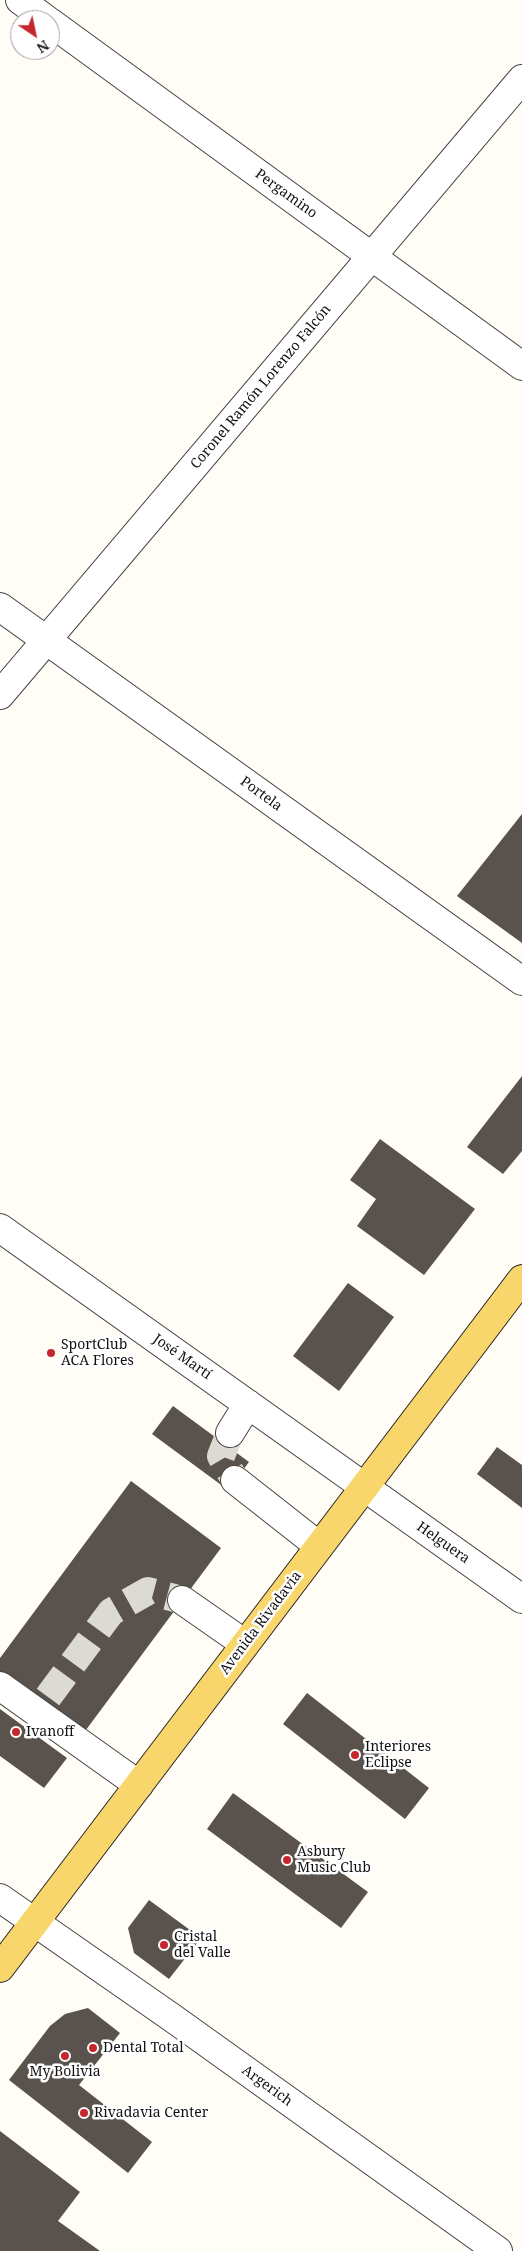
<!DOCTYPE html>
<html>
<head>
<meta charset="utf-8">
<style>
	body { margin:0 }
	#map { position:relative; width:522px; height:2251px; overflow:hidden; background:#fffdf5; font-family:"Noto Serif",serif }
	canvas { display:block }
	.north { position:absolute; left:10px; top:10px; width:50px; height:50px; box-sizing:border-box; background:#fff; border:1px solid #a0a0a0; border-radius:50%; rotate:146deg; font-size:14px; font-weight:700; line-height:20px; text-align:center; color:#111 }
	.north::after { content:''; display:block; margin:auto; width:18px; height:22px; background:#c4262e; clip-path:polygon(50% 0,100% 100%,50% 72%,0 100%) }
</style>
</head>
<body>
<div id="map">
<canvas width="522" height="2251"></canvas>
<div class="north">N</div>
</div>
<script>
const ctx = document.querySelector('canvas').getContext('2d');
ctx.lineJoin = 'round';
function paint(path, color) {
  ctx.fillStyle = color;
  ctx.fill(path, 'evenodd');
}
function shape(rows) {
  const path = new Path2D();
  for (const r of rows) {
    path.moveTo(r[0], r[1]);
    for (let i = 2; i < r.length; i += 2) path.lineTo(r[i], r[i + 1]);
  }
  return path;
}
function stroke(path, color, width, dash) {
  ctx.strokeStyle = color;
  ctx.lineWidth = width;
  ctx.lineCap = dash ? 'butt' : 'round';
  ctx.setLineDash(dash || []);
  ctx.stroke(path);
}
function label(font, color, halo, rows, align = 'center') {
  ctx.font = font + ' "Noto Serif",serif';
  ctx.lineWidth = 5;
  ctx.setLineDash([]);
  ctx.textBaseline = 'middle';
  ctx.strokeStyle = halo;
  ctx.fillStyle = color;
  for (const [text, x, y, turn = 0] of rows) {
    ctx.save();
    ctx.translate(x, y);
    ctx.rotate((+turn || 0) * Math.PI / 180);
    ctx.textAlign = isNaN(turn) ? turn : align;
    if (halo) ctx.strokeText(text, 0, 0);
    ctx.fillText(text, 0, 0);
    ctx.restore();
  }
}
const building = shape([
	[522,814,522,943,457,896],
	[522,1076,522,1151,503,1174,467,1147],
	[380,1139,475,1209,424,1275,357,1226,376,1199,350,1180],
	[348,1283,394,1317,339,1391,293,1356],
	[173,1406,249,1462,228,1490,152,1434],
	[497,1447,522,1465,522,1508,477,1474],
	[131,1481,221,1548,80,1738,0,1679,0,1658],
	[307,1693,429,1788,405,1819,283,1724],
	[0,1709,67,1758,44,1788,0,1756],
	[233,1793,368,1892,341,1928,207,1829],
	[149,1900,201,1938,169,1979,134,1953,128,1928],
	[88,2008,120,2033,79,2085,152,2142,128,2173,9,2080,50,2026,65,2014],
	[0,2131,80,2192,58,2221,100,2251,0,2251]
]);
const minorTunnel = shape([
	[230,1433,221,1456,235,1480],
	[48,1697,111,1612,148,1591,182,1600]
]);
const minor = shape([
	[20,0,47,20],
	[50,22,522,366],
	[0,607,522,981],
	[0,695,522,79],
	[0,1228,522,1599],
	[230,1433,248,1404],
	[235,1480,319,1546],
	[182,1600,245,1644],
	[0,1686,139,1785],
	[0,1898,171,2017,498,2251]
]);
const major = shape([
	[0,1968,522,1279]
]);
const markers = [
	[51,1353,5,"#c4262e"],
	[16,1732,5,"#c4262e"],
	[355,1755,5,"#c4262e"],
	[287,1860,5,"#c4262e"],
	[164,1945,5,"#c4262e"],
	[93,2048,5,"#c4262e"],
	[65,2056,5,"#c4262e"],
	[84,2113,5,"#c4262e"]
];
const streetNames = [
	["Pergamino",286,194,36],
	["Coronel Ramón Lorenzo Falcón",261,387,-50],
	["Portela",261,794,36],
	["José Martí",182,1357,35],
	["Helguera",443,1543,35],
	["Avenida Rivadavia",261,1623,-53],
	["Argerich",267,2086,36]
];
const poiNames = [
	["SportClub",61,1345],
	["ACA Flores",61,1361],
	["Ivanoff",26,1732],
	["Interiores",365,1747],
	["Eclipse",365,1763],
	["Asbury",297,1852],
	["Music Club",297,1868],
	["Cristal",174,1937],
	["del Valle",174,1953],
	["Dental Total",103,2048],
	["My Bolivia",65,2072,"center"],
	["Rivadavia Center",94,2113]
];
paint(building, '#5a524d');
stroke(minorTunnel, '#dbdad3', 28, [28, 14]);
stroke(minor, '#444', 30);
stroke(major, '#222', 30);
stroke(minor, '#fff', 28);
stroke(major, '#f9d66b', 28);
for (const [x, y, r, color] of markers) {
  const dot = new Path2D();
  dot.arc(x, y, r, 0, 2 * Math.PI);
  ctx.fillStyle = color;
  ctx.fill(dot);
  stroke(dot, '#fff', 2);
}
label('14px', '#111', '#fff', streetNames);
label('14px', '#111', '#fff', poiNames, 'left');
</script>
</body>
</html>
